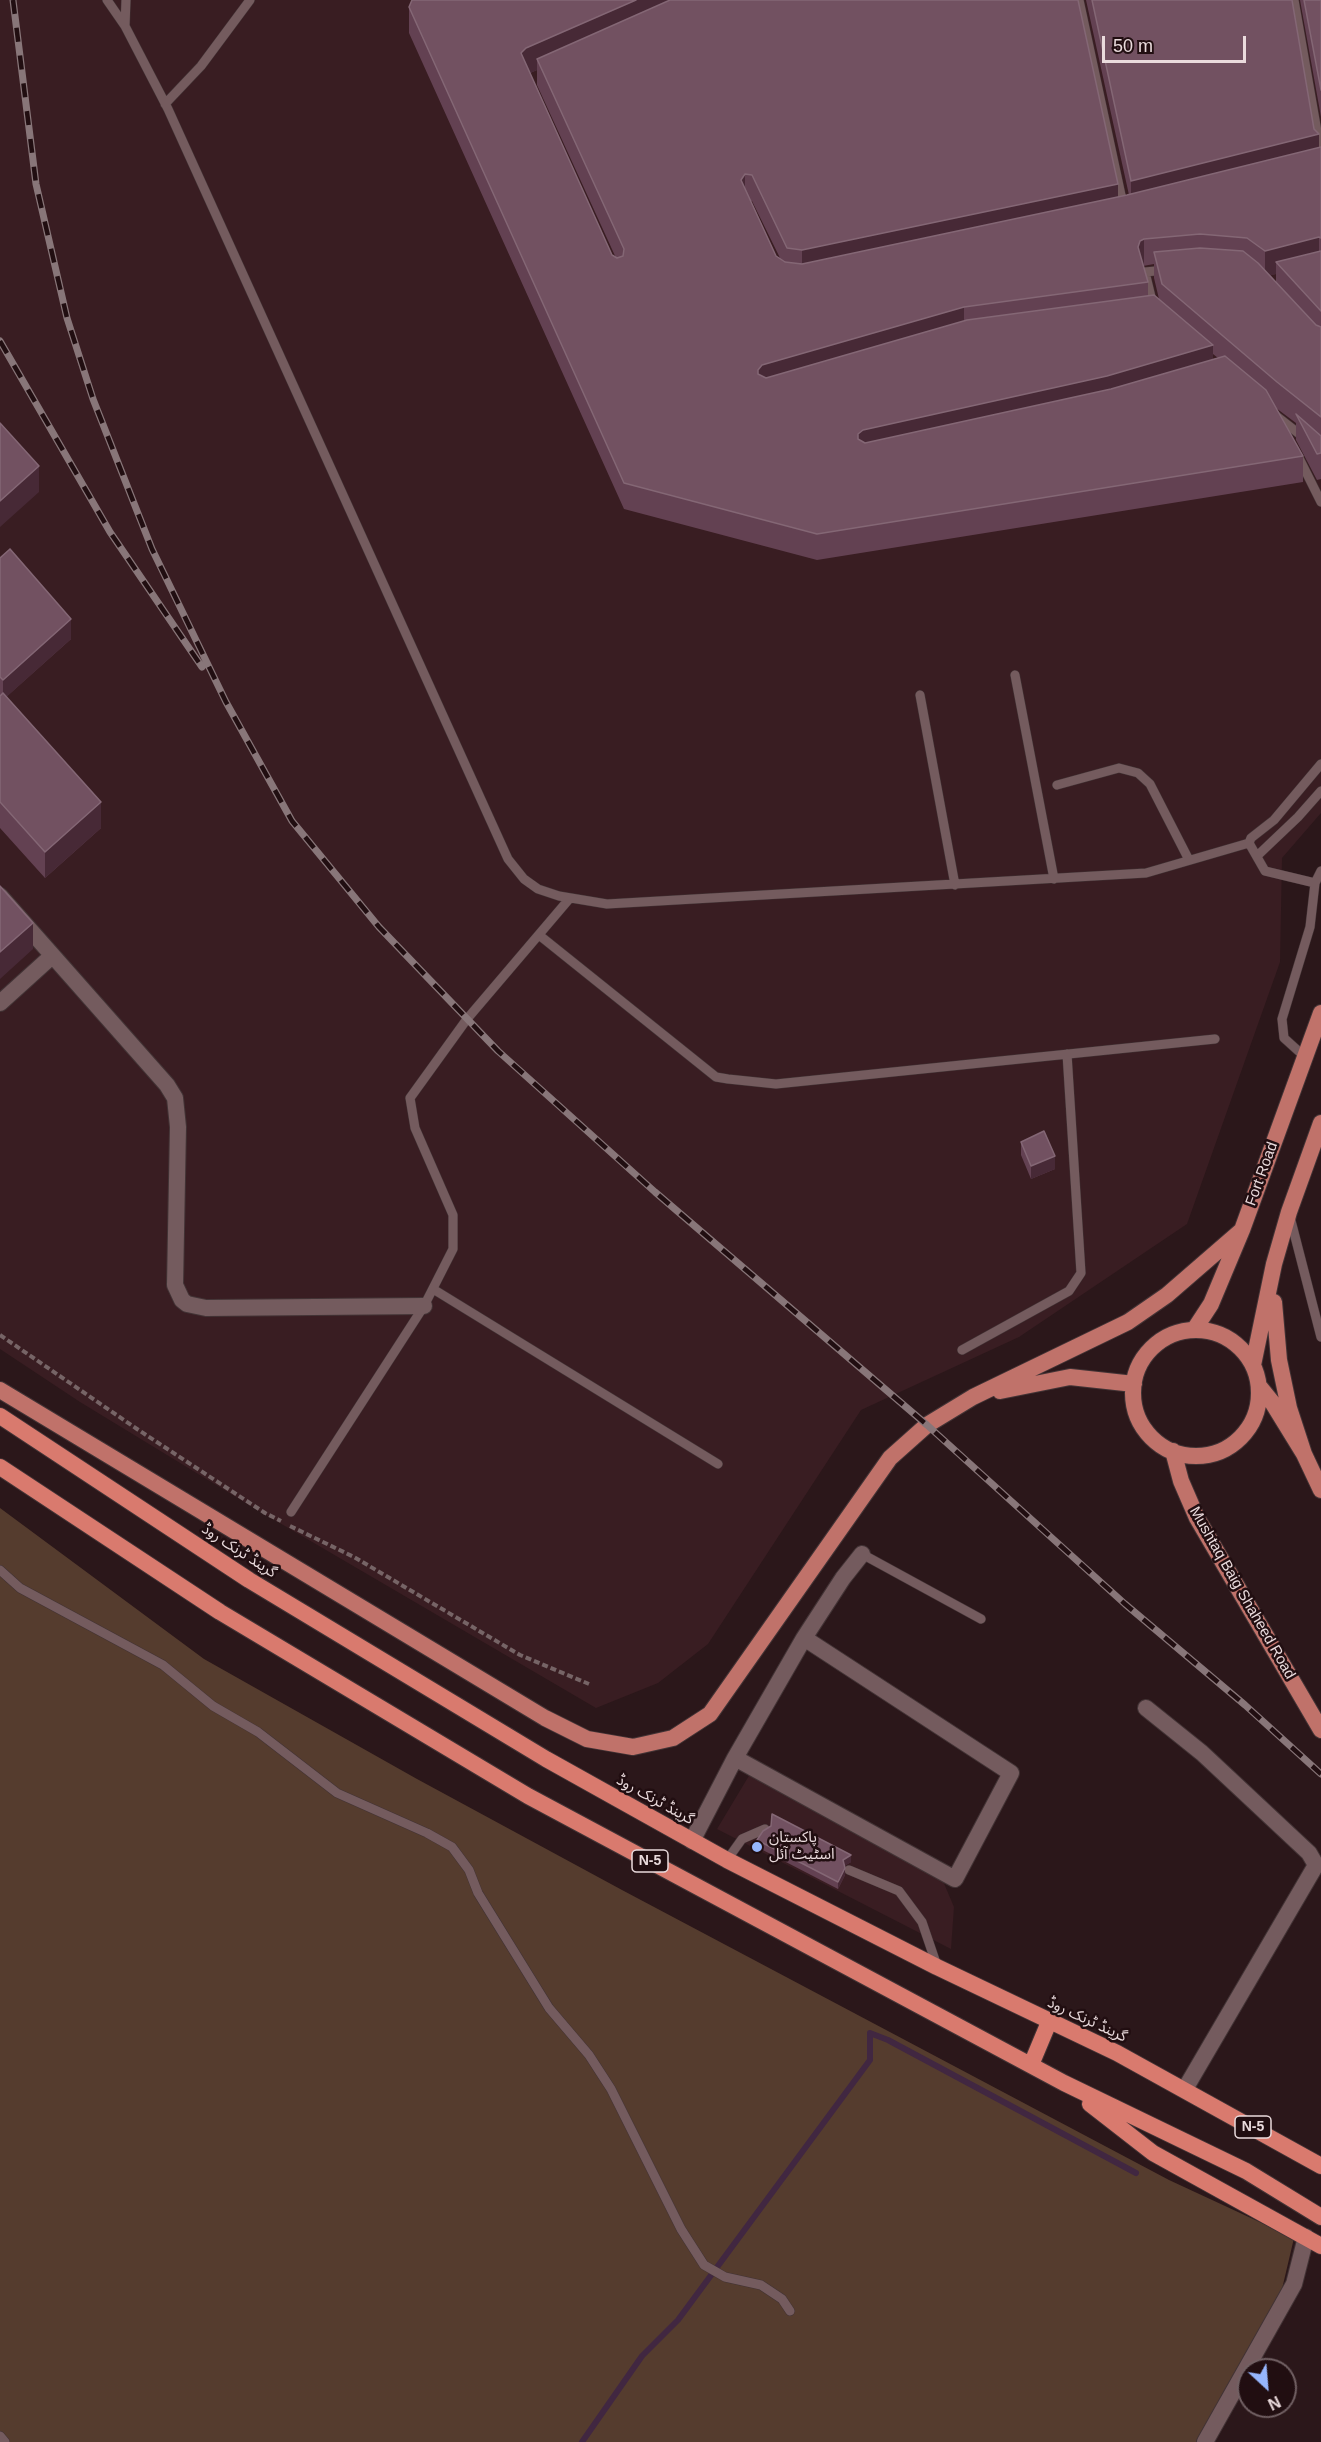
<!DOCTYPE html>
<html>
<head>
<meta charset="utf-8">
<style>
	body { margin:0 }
	#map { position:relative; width:1321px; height:2442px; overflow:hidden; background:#2b171a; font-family:Arial,sans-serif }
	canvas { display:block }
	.north { position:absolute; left:1237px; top:2358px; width:60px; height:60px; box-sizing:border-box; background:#210e11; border:2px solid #716063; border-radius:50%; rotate:154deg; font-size:16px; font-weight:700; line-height:24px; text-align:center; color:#eadbdd }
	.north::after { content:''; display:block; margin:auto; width:21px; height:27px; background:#96b6fd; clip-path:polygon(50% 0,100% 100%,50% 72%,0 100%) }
	.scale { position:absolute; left:1102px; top:36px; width:144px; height:27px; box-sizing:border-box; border:3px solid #eadbdd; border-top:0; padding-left:8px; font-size:18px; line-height:21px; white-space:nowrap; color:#eadbdd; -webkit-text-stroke:4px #210e11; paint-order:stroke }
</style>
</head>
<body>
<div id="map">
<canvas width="1321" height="2442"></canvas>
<div class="north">N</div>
<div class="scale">50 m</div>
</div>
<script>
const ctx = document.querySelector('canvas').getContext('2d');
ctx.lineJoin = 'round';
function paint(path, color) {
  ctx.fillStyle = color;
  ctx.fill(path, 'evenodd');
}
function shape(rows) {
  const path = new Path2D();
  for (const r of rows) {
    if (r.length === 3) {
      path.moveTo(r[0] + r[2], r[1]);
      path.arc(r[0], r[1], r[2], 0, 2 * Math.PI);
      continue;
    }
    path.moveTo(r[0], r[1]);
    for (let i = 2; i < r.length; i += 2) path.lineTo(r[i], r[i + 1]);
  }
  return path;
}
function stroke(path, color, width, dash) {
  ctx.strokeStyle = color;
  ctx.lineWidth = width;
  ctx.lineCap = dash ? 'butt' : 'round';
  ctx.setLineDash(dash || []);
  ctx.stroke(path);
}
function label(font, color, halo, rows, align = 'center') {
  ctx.font = font + ' Arial,"Noto Sans Arabic",sans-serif';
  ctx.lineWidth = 5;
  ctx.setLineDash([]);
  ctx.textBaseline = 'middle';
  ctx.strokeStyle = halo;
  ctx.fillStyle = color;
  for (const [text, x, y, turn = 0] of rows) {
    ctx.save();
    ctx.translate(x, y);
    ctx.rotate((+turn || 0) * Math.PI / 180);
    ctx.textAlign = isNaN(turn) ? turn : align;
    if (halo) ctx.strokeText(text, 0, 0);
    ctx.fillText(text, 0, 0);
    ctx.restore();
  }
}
const built = shape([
	[0,0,1321,0,1321,813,1282,858,1280,962,1187,1224,1019,1337,861,1410,708,1644,658,1683,596,1708,249,1505,80,1402,0,1349],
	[750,1774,940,1874,954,1907,951,1949,717,1829]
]);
const green = shape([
	[0,1508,204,1659,417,1779,622,1890,1169,2180,1294,2238,1282,2289,1196,2442,0,2442]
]);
const stream = shape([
	[582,2442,642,2356,678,2320,870,2060,870,2033,888,2040,1136,2173]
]);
const path = shape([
	[0,1335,137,1429,265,1513,281,1521],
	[290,1526,354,1557,520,1655,589,1684]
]);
const service = shape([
	[107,0,125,26,168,109,508,859,524,879,538,889,559,896,607,904,1146,873,1249,843],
	[1079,0,1124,209],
	[1294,0,1321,154],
	[125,26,126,0],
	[165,104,201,66,250,0],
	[1153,305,1145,272,1166,270],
	[1275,415,1316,447,1321,456],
	[1298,456,1321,502],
	[1015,675,1054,879],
	[920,695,955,885],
	[1057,785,1119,768,1138,773,1150,784,1189,860],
	[1257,856,1298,817,1321,791],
	[1315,883,1265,871,1249,843,1251,838,1274,820,1321,764],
	[539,935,716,1077,728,1079,776,1084,1215,1039],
	[1305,1057,1284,1038,1282,1019,1310,927,1315,883,1321,871],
	[1290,1217,1321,1337],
	[433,1289,718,1464],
	[962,1350,1069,1291,1081,1273,1067,1054],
	[291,1512,424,1306,453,1249,453,1215,415,1128,410,1098,467,1019,570,898],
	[862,1554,981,1619],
	[0,1570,20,1588,163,1665,213,1706,258,1732,337,1793,427,1833,452,1847,469,1870,478,1893,549,2008,589,2055,611,2089,681,2229,704,2265,725,2277,761,2285,782,2299,790,2311],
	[727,1860,742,1839,765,1829],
	[849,1870,899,1891,922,1922,937,1966],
	[0,2436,5,2442]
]);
const minor = shape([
	[0,896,167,1085,175,1098,178,1127,175,1285,182,1300,187,1304,206,1308,424,1306],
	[0,1003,52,956],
	[1146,1708,1202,1753,1309,1853,1316,1865,1185,2089],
	[735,1758,955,1879,1011,1773,804,1638],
	[692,1841,735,1758,804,1638,843,1578,862,1554],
	[1205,2442,1294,2284,1306,2237]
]);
const primary = shape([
	[1274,1302,1279,1360,1289,1408,1304,1454],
	[1194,1330,1211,1304,1242,1230,1321,1013],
	[1196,1393,63],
	[1253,1365,1274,1264,1289,1212,1321,1123],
	[1259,1386,1272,1402,1304,1454,1321,1490],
	[0,1390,545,1718,587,1739,633,1747,673,1738,710,1714,890,1458,927,1425,973,1397,1128,1322,1167,1295,1242,1230],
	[1000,1391,1070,1377,1134,1384],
	[1173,1451,1181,1481,1197,1518,1321,1730]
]);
const trunk = shape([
	[0,1416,249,1580,546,1759,727,1860,937,1967,1117,2053,1321,2166],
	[0,1467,220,1612,528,1796,1064,2083,1246,2171,1321,2217],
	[1031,2065,1049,2022],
	[1090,2104,1153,2153,1321,2246]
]);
const rail = shape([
	[13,0,36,184,67,318,93,399,152,549,226,702,292,821,379,927,498,1051,655,1192,927,1425,1125,1604,1245,1705,1321,1774],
	[0,341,110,532,202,667]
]);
const wall = shape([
	[1086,0,1292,0,1314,129,1319,147,1321,147,1321,479,1317,480,1296,440,1296,423,1276,408,1303,456,1303,482,817,560,624,509,409,33,409,7,1118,197,1129,195],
	[537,70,537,85,616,258,612,255,530,73],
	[751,201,752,201,780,258,776,256],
	[1154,264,1154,278,1159,299,1148,296,1148,282,1143,266],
	[1276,274,1276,282,1270,275],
	[1213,354,1218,358,1213,359],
	[1300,0,1321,0,1321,117],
	[0,558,71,639,6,697,101,828,45,878,0,828],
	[1021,1142,1055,1169,1031,1179,1021,1155],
	[757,1840,851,1862,844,1866,845,1875,838,1889,757,1847]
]);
const shadedWall = shape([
	[636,0,695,0,537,59,537,70,526,75,521,53,526,48],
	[1319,134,1319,160,1131,207,1131,181],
	[745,174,745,200,741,180],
	[1118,184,1118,210,802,276,802,250],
	[1319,237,1319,263,1276,262,1276,274,1265,277,1265,251],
	[1144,239,1144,265,1140,267,1138,247,1140,241],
	[964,307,964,334,758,396,758,370,762,365],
	[1213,345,1213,371,858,460,858,434,863,430],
	[39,466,39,492,0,527,0,501],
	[71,619,71,639,3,700,3,680],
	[101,802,101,828,45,878,45,852],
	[33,923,33,949,0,979,0,952],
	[1055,1156,1055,1169,1031,1179,1031,1166],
	[851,1855,851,1862,843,1867,843,1860],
	[845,1868,845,1875,838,1889,838,1882]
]);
const building = shape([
	[412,0,636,0,526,48,521,53,612,255,617,258,623,256,624,249,537,59,670,0,1078,0,1118,184,802,250,787,248,752,175,745,174,741,180,776,256,785,262,802,264,1127,195,1321,147,1321,238,1319,237,1265,251,1247,238,1200,234,1144,239,1140,241,1138,247,1148,282,964,307,762,365,758,370,758,374,766,378,967,320,1154,295,1213,345,1107,376,863,430,858,434,858,439,865,443,1111,389,1225,356,1266,390,1303,456,817,534,624,483,409,7,412,0],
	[1092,0,1292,0,1314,129,1319,134,1131,181,1092,0],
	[1304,0,1321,0,1321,90,1304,0],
	[1200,248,1243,251,1258,263,1316,325,1321,327,1321,417,1277,382,1162,284,1154,252,1200,248],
	[1321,251,1321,311,1276,262,1321,251],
	[1296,414,1321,436,1321,453,1317,454,1296,414],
	[0,423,39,466,0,501,0,423],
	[10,549,71,619,3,680,0,677,0,558,10,549],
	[3,693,101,802,45,852,0,802,0,696,3,693],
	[0,886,33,923,0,952,0,886],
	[1044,1131,1055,1156,1031,1166,1021,1142,1044,1131],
	[772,1814,851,1855,843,1860,845,1868,838,1882,757,1840,763,1831,771,1826,772,1814]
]);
const markers = [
	[757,1847,6,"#96b6fd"]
];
const shields = [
	[650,1861,36],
	[1253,2127,36]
];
const shieldNames = [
	["N-5",650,1861],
	["N-5",1253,2127]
];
const streetNames = [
	["Fort Road",1262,1174,-70],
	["گرینڈ ٹرنک روڈ",239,1551,33],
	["Mushtaq Baig Shaheed Road",1242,1593,60],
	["گرینڈ ٹرنک روڈ",655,1800,29],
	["گرینڈ ٹرنک روڈ",1087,2020,25]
];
const poiNames = [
	["پاکستان",769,1838],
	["اسٹیٹ آئل",769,1855]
];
paint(built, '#391d22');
paint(green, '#553c2e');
stroke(stream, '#412741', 6);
stroke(service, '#423335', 10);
stroke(minor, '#423335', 18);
stroke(primary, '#423335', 18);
stroke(trunk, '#423335', 18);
stroke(path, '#766466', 4, [6, 3]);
stroke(service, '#745b5e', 9);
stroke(minor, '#745b5e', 16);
stroke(primary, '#c0726a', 16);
stroke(trunk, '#d97a6e', 16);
stroke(rail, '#887679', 7);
stroke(rail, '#210e11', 4.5, [14]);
paint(wall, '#634152');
paint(shadedWall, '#472936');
paint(building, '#725161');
stroke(building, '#846775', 1.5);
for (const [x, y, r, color] of markers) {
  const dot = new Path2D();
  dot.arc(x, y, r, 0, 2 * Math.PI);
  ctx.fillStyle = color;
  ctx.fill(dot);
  stroke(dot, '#210e11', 2);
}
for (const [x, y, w] of shields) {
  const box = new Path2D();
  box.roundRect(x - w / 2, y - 11, w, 22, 4.5);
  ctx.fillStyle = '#210e11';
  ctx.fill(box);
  stroke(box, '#eadbdd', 1.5);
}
label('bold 14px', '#eadbdd', null, shieldNames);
label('15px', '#eadbdd', '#210e11', streetNames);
label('15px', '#eadbdd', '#210e11', poiNames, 'left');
</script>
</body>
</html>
